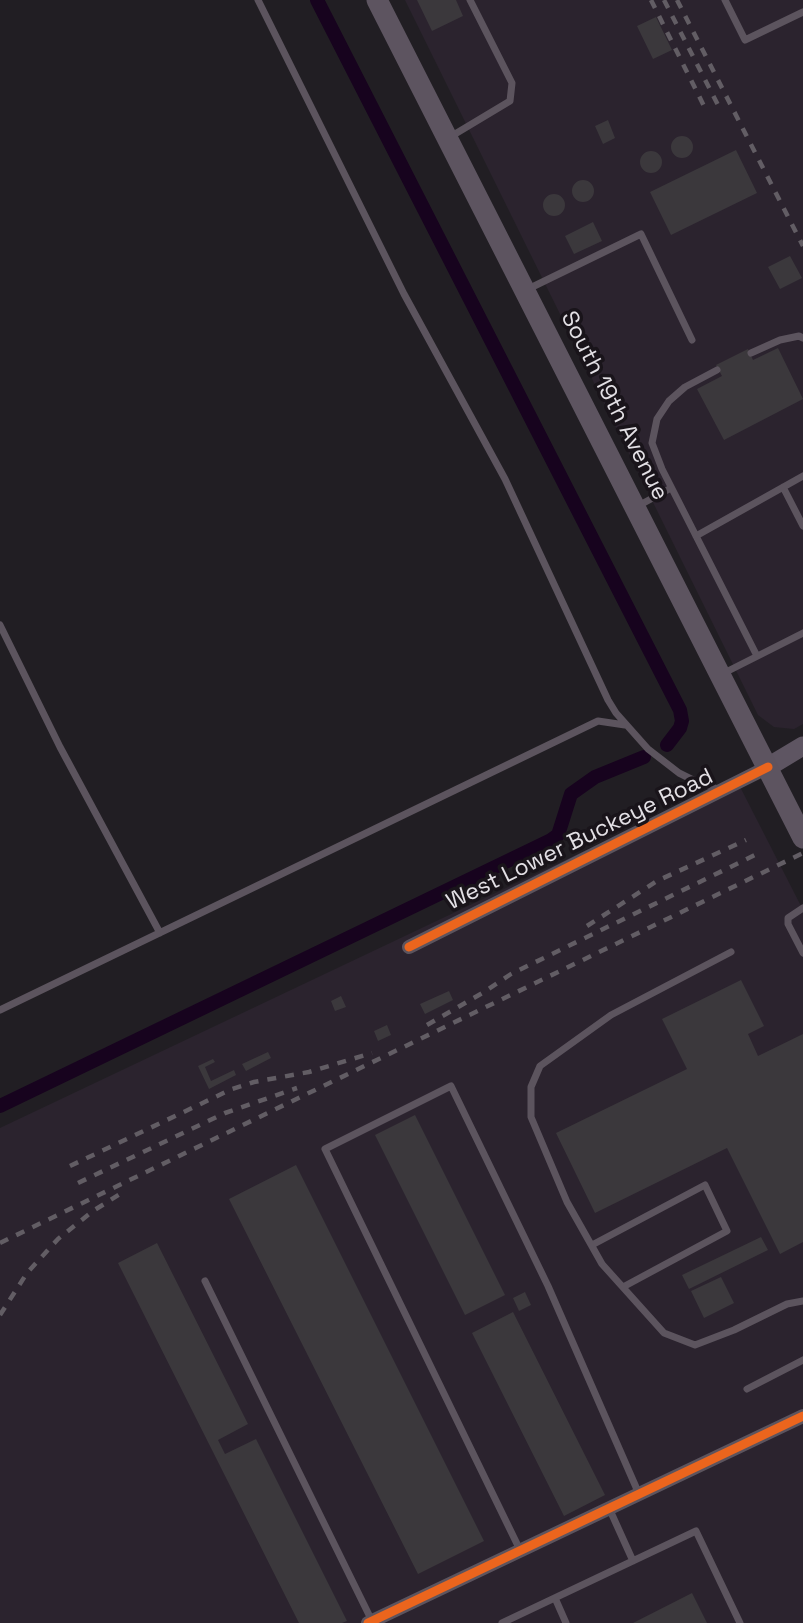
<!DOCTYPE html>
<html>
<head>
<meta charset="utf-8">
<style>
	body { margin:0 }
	canvas { display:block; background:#211e23 }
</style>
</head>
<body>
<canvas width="803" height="1623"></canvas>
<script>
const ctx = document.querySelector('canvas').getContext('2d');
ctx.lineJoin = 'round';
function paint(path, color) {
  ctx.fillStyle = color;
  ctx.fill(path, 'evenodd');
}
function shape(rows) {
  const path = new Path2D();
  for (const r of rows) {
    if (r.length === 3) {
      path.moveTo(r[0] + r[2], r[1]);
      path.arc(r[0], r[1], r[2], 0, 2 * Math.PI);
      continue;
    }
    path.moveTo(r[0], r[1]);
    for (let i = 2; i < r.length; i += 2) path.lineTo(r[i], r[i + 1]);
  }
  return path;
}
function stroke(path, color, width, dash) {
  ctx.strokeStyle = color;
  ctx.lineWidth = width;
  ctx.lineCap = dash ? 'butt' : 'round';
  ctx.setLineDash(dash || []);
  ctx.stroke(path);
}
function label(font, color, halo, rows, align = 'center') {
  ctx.font = font + ' "Space Grotesk",sans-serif';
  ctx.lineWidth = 7;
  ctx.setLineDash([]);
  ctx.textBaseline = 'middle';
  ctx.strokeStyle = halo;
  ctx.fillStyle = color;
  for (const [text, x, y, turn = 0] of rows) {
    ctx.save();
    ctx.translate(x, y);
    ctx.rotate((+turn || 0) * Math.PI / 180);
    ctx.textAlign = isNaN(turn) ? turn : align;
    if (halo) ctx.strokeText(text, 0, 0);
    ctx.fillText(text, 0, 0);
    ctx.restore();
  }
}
const built = shape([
	[405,0,803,0,803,724,794,729,774,727,758,715],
	[736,779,803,910,803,1623,0,1623,0,1128]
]);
const canal = shape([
	[317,0,680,710,682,721,680,728,667,745],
	[0,1106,551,840,558,835,571,794,595,777,644,757]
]);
const building = shape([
	[417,0,456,0,463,16,432,31],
	[656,17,672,50,653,59,637,26],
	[608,120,615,138,603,144,595,126],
	[682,147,11],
	[736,150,757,193,671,235,650,192],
	[651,162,11],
	[583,191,11],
	[554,205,11],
	[593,222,602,241,574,254,565,236],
	[790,256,802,278,780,289,768,267],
	[778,348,803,399,724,440,697,389,722,376,716,365,748,349,753,360],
	[741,980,764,1026,748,1034,758,1056,803,1034,803,1242,780,1254,727,1148,595,1213,556,1133,687,1069,662,1019],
	[449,991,453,1000,425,1014,420,1004],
	[341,996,346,1007,335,1011,331,1001],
	[387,1025,391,1035,378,1041,374,1031],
	[268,1052,271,1058,246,1071,242,1064],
	[213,1059,215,1062,205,1067,211,1081,234,1070,236,1075,209,1089,198,1066],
	[415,1115,505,1295,465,1315,375,1135],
	[296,1165,484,1541,418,1574,229,1199],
	[761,1237,768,1250,689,1289,682,1275],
	[157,1243,248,1424,218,1440,225,1454,256,1439,347,1621,342,1623,299,1623,118,1263],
	[721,1277,734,1303,704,1318,691,1291],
	[525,1292,531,1305,519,1311,513,1298],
	[513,1312,605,1495,564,1516,472,1333],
	[692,1593,707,1623,633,1623]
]);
const service = shape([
	[258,0,404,294,505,479,608,700,616,713,648,749,679,773,697,782,721,790],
	[725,0,745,40,803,12],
	[450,137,510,101,512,83,470,0],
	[526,290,641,234,692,340],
	[751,353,780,340,799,336,803,338],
	[717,370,685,387,669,401,657,419,652,443,662,469,757,656],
	[783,487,803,526],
	[638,506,671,488],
	[696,536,803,476],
	[0,625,60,747,160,933],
	[722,674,803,633],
	[803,908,788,918,788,924,803,953],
	[731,952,611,1015,540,1066,531,1087,531,1117,567,1202,602,1264,664,1333,695,1345,734,1330,787,1304,803,1301],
	[0,1010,598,721,625,725],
	[592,1245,705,1185,727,1231,623,1287],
	[205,1281,372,1621],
	[747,1389,803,1360],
	[609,1508,633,1561],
	[520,1550,325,1149,451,1086,548,1286,639,1494],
	[555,1598,566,1623],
	[502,1623,696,1531,740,1623]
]);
const minor = shape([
	[409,947,768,767],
	[368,1623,803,1416]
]);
const secondary = shape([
	[768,767,803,746]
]);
const primary = shape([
	[377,0,803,838]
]);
const rail = shape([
	[651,0,706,110],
	[664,0,719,107],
	[677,0,803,246],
	[587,926,657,881,746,840],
	[427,1025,484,992,511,974,757,854],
	[70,1166,232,1089,254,1082,309,1072,372,1053],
	[78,1183,225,1113,297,1088],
	[0,1243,803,853],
	[0,1315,27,1273,58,1239,93,1211,120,1194]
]);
const cycleway = shape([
	[409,947,768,767],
	[368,1623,803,1416]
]);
const streetNames = [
	["South 19th Avenue",614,406,63],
	["West Lower Buckeye Road",580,840,-26]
];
paint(built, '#2b232e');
stroke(canal, '#17031e', 14);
paint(building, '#3b383c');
stroke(service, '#5c545e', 7);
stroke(minor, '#5c545e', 14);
stroke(secondary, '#5e5562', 19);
stroke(primary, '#5d5460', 21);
stroke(rail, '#625d64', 4.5, [9, 9]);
stroke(cycleway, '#eb651d', 9);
label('23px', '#e3e0e5', '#19141a', streetNames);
</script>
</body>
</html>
